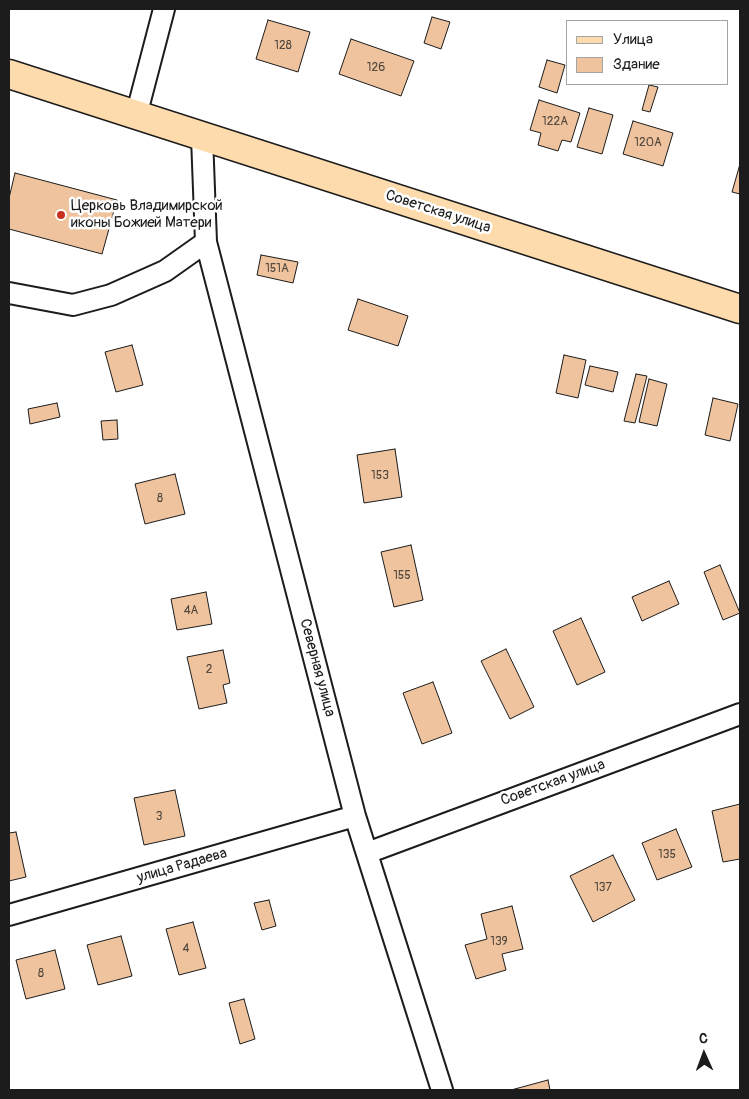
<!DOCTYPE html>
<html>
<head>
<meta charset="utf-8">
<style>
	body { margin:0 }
	#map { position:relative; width:749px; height:1099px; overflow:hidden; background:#fff; font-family:Pangolin,sans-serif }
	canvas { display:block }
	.frame { position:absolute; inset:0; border:10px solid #1c1c1c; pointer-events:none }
	.legend { position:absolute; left:566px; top:20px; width:162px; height:65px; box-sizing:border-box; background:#fff; border:1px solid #a4a4a4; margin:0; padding:6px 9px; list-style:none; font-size:15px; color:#1c1c1c }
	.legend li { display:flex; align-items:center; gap:10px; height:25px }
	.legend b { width:25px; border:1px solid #a4a4a4 }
	.north { position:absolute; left:679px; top:1029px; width:50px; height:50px; -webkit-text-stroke:4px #fff; paint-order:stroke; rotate:358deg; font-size:14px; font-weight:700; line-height:20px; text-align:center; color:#1c1c1c }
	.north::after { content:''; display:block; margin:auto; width:18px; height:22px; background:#1c1c1c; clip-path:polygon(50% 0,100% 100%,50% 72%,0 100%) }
</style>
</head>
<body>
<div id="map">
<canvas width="749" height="1099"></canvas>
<div class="frame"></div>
<ul class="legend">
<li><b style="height:6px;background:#fedbac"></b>Улица</li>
<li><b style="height:14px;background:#eec39e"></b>Здание</li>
</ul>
<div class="north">С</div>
</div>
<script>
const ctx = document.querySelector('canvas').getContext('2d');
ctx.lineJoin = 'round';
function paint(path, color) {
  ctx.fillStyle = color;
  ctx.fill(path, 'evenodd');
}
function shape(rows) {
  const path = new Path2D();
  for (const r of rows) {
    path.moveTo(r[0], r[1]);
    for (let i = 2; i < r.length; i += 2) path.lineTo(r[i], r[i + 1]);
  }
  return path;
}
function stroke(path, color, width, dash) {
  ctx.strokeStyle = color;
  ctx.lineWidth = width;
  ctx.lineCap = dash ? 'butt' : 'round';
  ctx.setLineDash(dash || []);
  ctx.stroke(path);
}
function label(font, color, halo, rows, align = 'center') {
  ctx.font = font + ' Pangolin,sans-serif';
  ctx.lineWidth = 5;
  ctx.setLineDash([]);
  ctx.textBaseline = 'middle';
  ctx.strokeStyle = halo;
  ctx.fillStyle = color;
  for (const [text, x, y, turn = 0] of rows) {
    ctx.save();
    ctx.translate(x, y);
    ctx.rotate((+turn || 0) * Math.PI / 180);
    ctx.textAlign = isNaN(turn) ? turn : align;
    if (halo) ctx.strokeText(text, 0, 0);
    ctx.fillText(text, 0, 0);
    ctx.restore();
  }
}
const building = shape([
	[432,17,450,22,441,49,424,43,432,17],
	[268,20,310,32,298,72,256,59,268,20],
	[351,39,414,61,401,96,339,74,351,39],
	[547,60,565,65,557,93,539,87,547,60],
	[649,85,658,87,650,112,642,110,649,85],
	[539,100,580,113,571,142,562,140,558,151,538,145,541,133,530,130,539,100],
	[589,108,613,115,602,154,577,147,589,108],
	[633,121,673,133,663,166,623,154,633,121],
	[740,164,740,194,732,192,740,164],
	[15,173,117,200,102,254,9,229,9,198,15,173],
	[261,255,298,262,293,283,257,275,261,255],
	[358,299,408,316,398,346,348,330,358,299],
	[132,345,143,385,116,392,105,352,132,345],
	[564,355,586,360,578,398,556,393,564,355],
	[590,366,618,372,613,392,585,385,590,366],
	[636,374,647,376,635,423,624,421,636,374],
	[649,379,667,384,657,426,639,422,649,379],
	[713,398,738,404,730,441,705,435,713,398],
	[57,403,60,417,30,424,28,409,57,403],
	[117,420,118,439,103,440,101,421,117,420],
	[395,449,402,497,364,503,357,455,395,449],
	[175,474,185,514,145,524,135,484,175,474],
	[411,545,423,600,394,607,381,552,411,545],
	[720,565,740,613,723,620,704,572,720,565],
	[669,581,679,604,642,621,632,597,669,581],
	[206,592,212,624,177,630,171,599,206,592],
	[581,618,605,672,577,685,553,631,581,618],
	[506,649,534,707,510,719,481,661,506,649],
	[223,650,230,683,223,685,227,703,199,709,187,657,223,650],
	[433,682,452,733,422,744,403,693,433,682],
	[175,790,185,836,144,845,134,798,175,790],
	[740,804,740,859,723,862,712,811,740,804],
	[676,829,692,867,657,880,642,843,676,829],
	[16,832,26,877,9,881,9,833,16,832],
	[613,855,635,900,593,922,570,876,613,855],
	[269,900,276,926,262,930,254,903,269,900],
	[512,906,523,949,502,954,506,970,476,979,465,945,487,939,481,914,512,906],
	[193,922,206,968,179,975,166,929,193,922],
	[121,936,132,976,98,985,87,945,121,936],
	[55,950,65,989,26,999,16,960,55,950],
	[244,999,255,1039,240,1044,229,1003,244,999],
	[548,1080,550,1090,511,1090,548,1080]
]);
const minor = shape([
	[136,116,164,9],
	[202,137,206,242,355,816,442,1090],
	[9,293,73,305,111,295,165,271,206,242],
	[367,853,740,714],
	[9,915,355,816]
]);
const primary = shape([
	[9,74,740,309]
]);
const markers = [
	[61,215,5,"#c8321e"]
];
const numberNames = [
	["128",283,46],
	["126",376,68],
	["122А",555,122],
	["120А",648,143],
	["151А",277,269],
	["153",380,476],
	["8",160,499],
	["155",402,576],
	["4А",191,611],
	["2",209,670],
	["3",159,817],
	["135",667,855],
	["137",603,888],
	["139",499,942],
	["4",186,949],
	["8",41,974]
];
const poiNames = [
	["Церковь Владимирской",71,206],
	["иконы Божией Матери",71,223]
];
const streetNames = [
	["Советская улица",438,212,18],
	["Северная улица",317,668,75],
	["Советская улица",553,783,-20],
	["улица Радаева",182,866,-16]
];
paint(building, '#eec39e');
stroke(building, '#1c1c1c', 1);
stroke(minor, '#1c1c1c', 24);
stroke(primary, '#1c1c1c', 31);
stroke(minor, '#fff', 20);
stroke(primary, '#fedbac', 28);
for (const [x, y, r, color] of markers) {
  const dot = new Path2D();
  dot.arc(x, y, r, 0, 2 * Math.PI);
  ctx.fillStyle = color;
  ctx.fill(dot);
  stroke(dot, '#fff', 2);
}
label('12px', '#50463c', null, numberNames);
label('15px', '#1c1c1c', '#fff', poiNames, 'left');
label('15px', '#1c1c1c', '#fff', streetNames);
</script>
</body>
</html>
